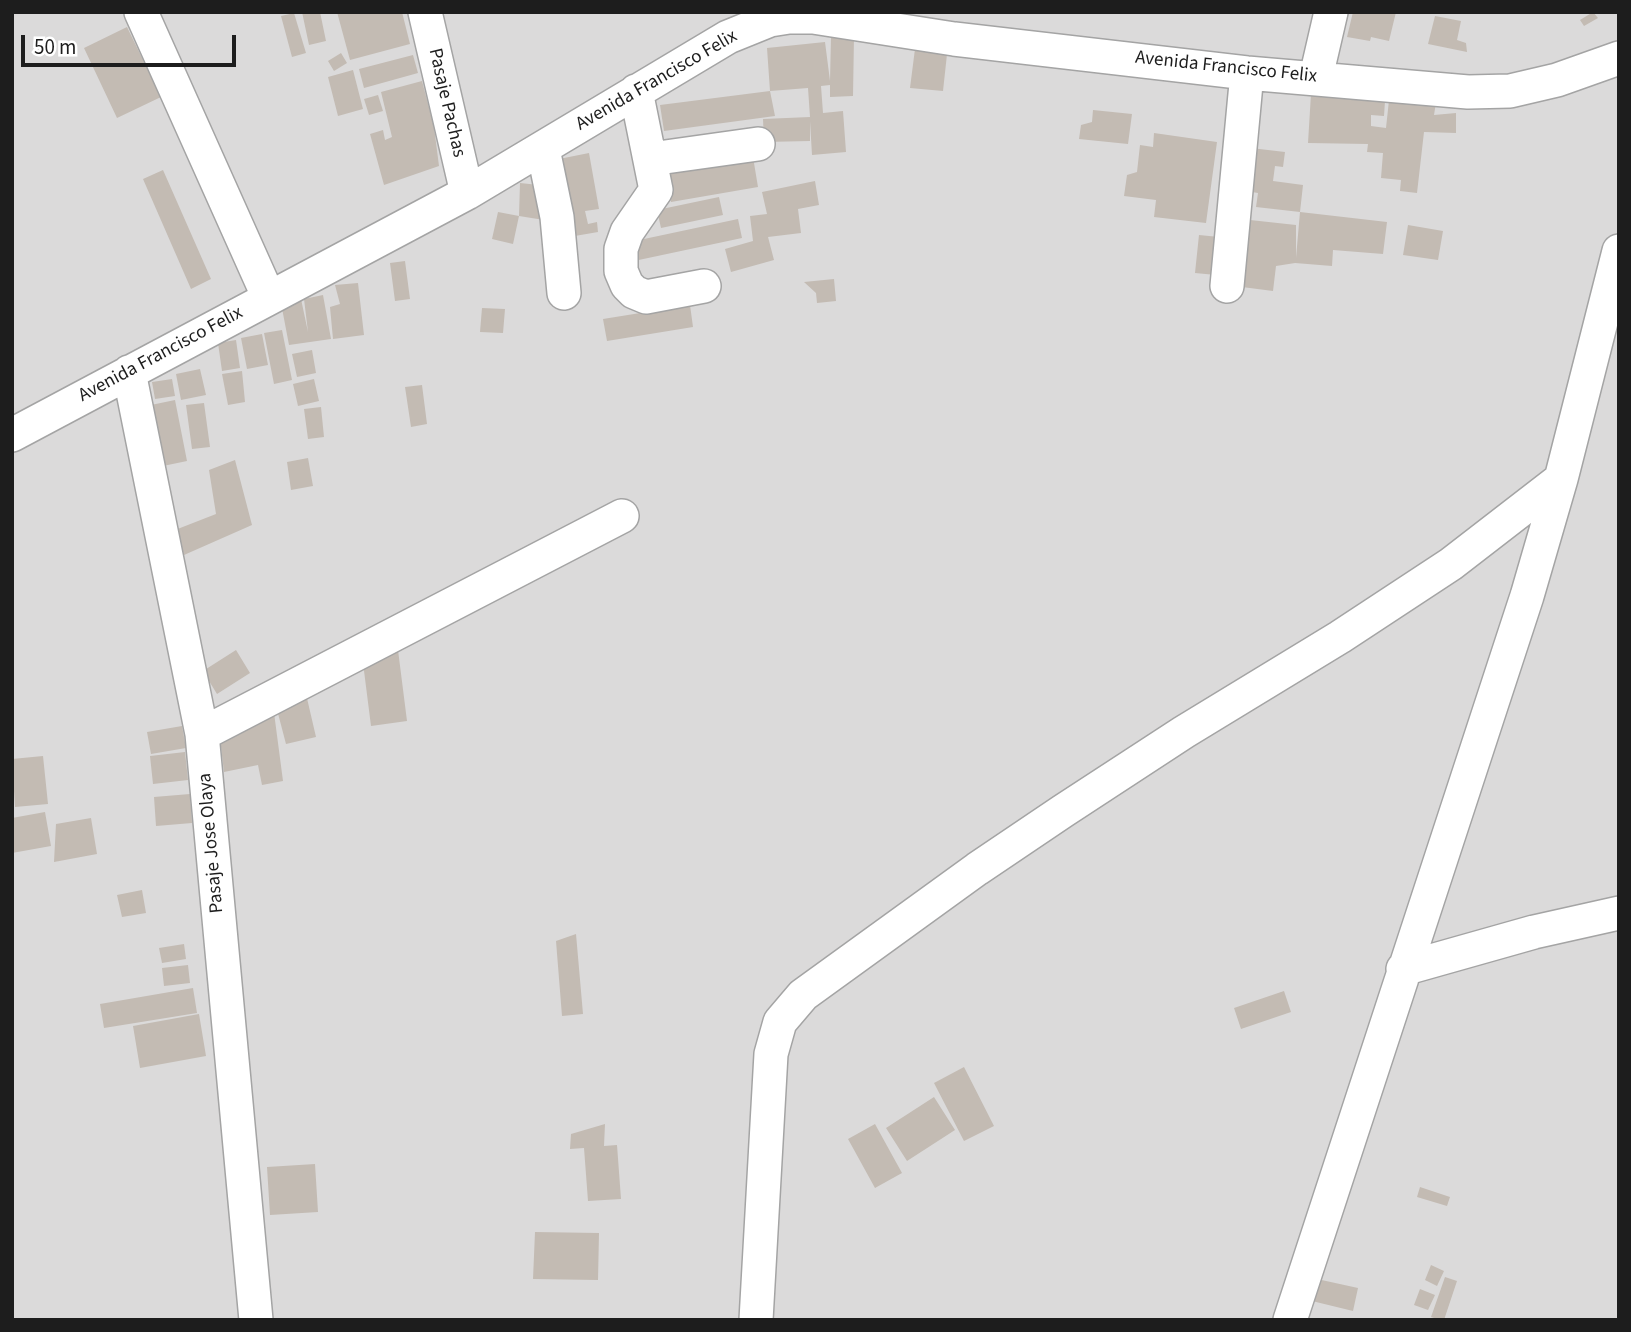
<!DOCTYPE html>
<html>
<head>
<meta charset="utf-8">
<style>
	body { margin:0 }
	#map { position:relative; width:1631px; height:1332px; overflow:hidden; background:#eeece3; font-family:"Source Sans 3",sans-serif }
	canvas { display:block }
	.frame { position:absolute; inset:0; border:14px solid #1d1d1d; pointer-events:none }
	.scale { position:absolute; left:21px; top:35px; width:215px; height:32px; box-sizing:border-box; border:4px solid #1d1d1d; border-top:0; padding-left:9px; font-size:21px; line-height:24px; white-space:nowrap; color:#1d1d1d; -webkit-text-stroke:5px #fff; paint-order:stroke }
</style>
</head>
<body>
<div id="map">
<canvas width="1631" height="1332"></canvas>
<div class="frame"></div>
<div class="scale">50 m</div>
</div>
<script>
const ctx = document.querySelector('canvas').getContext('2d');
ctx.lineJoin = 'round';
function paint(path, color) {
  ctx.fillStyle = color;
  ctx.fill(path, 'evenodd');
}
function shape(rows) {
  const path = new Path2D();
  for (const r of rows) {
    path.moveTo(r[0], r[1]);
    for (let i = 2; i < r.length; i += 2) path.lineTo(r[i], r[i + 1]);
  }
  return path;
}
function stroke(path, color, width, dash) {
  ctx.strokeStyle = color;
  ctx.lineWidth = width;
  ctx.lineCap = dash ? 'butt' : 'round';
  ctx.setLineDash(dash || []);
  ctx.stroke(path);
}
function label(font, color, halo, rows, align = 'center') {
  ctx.font = font + ' "Source Sans 3",sans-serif';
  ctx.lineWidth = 7;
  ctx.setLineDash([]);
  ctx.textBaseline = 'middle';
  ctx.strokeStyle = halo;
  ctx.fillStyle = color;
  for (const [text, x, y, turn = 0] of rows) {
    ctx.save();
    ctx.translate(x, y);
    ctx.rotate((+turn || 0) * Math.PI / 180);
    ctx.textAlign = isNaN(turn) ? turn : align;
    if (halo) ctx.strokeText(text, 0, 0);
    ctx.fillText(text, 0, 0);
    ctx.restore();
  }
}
const residential = shape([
	[12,12,1619,12,1619,1320,12,1320]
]);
const building = shape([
	[302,12,320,12,326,41,309,45],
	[337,12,402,12,410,44,350,60],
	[1353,12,1396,12,1389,41,1371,37,1370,41,1347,37],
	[1593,12,1598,18,1584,26,1580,20],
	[294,13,306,53,292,57,281,16],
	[1435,16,1461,21,1457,40,1466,43,1467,52,1428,44],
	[127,27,161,97,117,118,84,48],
	[854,36,853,96,830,97,830,85,821,86,823,113,843,111,846,152,812,155,810,121,810,141,764,142,763,119,810,117,808,88,770,91,767,48,825,42,830,81,831,37],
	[916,41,948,45,943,91,910,88],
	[341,53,347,63,334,71,328,61],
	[413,55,418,73,364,88,359,69],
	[353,70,363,109,338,116,328,77],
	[422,81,434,127,439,166,384,185,370,134,383,130,385,140,392,137,381,92],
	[770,91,775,116,664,131,660,105],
	[1390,91,1437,96,1434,115,1456,113,1456,133,1424,132,1417,193,1400,191,1401,180,1381,178,1383,153,1367,152,1368,144,1308,143,1311,94,1385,101,1384,116,1371,115,1371,126,1386,128],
	[378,95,383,111,369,115,364,99],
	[1093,110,1132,114,1128,144,1079,139,1081,125,1092,122],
	[1154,133,1217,142,1206,223,1154,217,1156,200,1124,196,1127,175,1137,172,1140,145,1153,147],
	[1251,148,1285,152,1283,167,1275,166,1273,181,1303,185,1300,212,1256,207,1258,193,1246,191],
	[752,151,758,187,671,202,665,166],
	[589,153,599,209,585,211,588,224,597,222,598,232,569,237,554,160],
	[163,170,211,279,191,289,143,179],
	[815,181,819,205,798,209,801,233,768,237,774,260,731,272,725,249,753,241,750,216,767,214,762,192],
	[520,183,548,186,544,220,519,216],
	[719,197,723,215,661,228,657,210],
	[498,212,519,216,513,244,492,239],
	[1300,212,1387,222,1383,254,1333,250,1332,266,1295,263,1276,266,1273,291,1242,287,1250,220,1296,225,1296,258],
	[738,219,742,238,634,261,630,242],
	[1408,225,1443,231,1438,260,1403,255],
	[1199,235,1219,237,1216,275,1195,273],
	[405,261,410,299,395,301,390,263],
	[834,279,836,301,817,303,816,293,804,282],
	[358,283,364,335,333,339,330,307,340,304,335,285],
	[323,295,331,339,289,345,281,303,301,299,308,332,304,299],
	[690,305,693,327,607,341,603,319],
	[482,308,505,309,503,333,480,332],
	[282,330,292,380,274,384,264,333],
	[262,334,268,365,247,369,241,338],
	[236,340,240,368,222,371,218,343],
	[312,350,316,373,297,377,292,354],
	[200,369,206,395,181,400,176,374],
	[242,371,245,402,228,405,222,374],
	[172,379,175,396,155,399,152,382],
	[314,379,319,401,298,406,293,384],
	[422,385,427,424,411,427,405,387],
	[175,400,187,461,163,466,151,405],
	[204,403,210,447,192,449,186,405],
	[321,407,324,437,308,439,304,409],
	[308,458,313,486,291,490,287,462],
	[235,460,252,525,184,555,175,530,216,514,209,470],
	[236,650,250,673,217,694,203,671],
	[398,650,407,721,371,726,362,655],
	[306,694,316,737,286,744,275,702],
	[273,705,283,781,262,785,258,765,224,772,219,730],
	[182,726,186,748,151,754,147,732],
	[185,752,188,780,153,784,150,756],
	[43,756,48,804,15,807,12,759],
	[190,794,192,823,156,826,154,797],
	[45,812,51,846,12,853,12,818],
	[91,818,97,854,54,862,56,824],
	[142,890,146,913,122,917,117,895],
	[576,934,583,1014,562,1016,556,941],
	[184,944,186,959,162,963,159,948],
	[188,965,190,983,164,986,162,968],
	[193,988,197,1013,104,1028,100,1004],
	[1284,991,1291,1012,1241,1029,1234,1008],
	[199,1014,206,1056,140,1068,133,1026],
	[964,1067,994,1126,964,1141,934,1083],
	[934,1097,955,1130,907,1161,886,1128],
	[605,1124,604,1146,617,1145,621,1199,588,1201,584,1148,570,1149,571,1134],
	[875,1124,902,1173,875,1188,848,1139],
	[315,1164,318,1212,270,1215,267,1167],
	[1420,1187,1450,1197,1447,1206,1417,1197],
	[535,1232,599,1233,598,1280,533,1279],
	[1431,1265,1444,1271,1437,1286,1425,1280],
	[1445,1277,1457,1281,1444,1320,1440,1320,1431,1317],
	[1317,1279,1358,1288,1353,1311,1312,1301],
	[1420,1289,1435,1295,1428,1310,1414,1305]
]);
const minor = shape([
	[141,12,269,298],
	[425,12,467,193],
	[1316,77,1331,12],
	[636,91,656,190,627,232,621,249,621,271,627,285,634,292,646,297,704,286],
	[543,149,557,217,564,293],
	[651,159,758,144],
	[1227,286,1247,73],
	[129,372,202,734,256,1320],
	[12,435,467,193,728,37,770,20,789,17,813,17,954,39,1247,73,1468,92,1510,91,1557,80,1619,58],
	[202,734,622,516],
	[1403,969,1534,932,1619,913],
	[756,1320,771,1054,780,1022,803,995,977,869,1063,811,1184,732,1340,637,1451,564,1561,479],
	[1290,1320,1527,596,1561,479,1619,251]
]);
const streetNames = [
	["Avenida Francisco Felix",1226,68,6],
	["Avenida Francisco Felix",657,81,-30],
	["Pasaje Pachas",446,103,77],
	["Avenida Francisco Felix",161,355,-28],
	["Pasaje Jose Olaya",212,843,-95]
];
paint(residential, '#dbdada');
paint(building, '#c3bbb3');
stroke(minor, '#a4a4a4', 36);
stroke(minor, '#fff', 33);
label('19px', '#1d1d1d', '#fff', streetNames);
</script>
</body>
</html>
